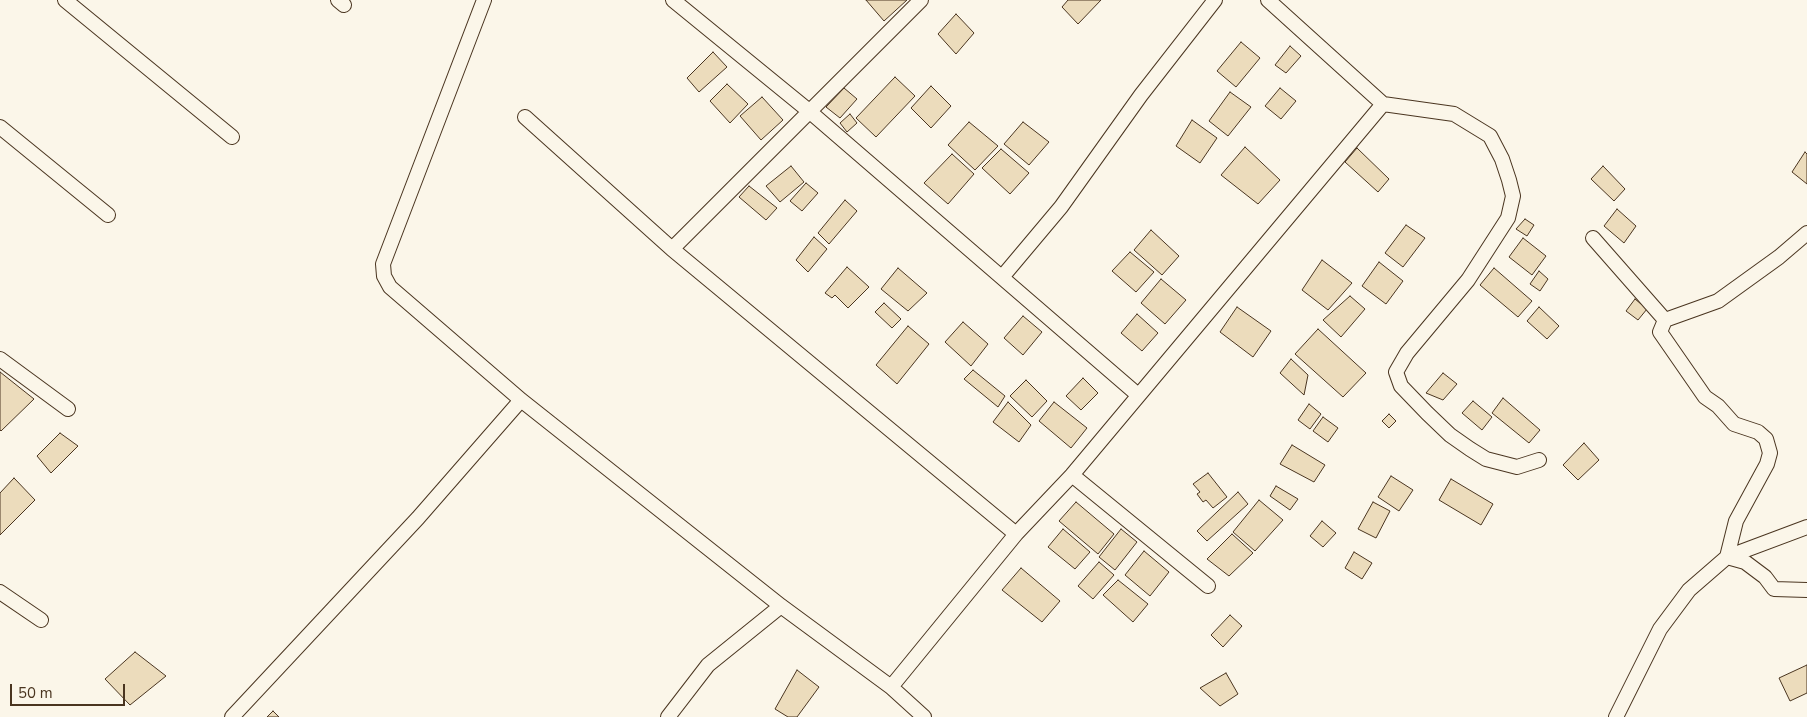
<!DOCTYPE html>
<html>
<head>
<meta charset="utf-8">
<style>
	body { margin:0 }
	#map { position:relative; width:1807px; height:717px; overflow:hidden; background:#fbf6e9; font-family:"Nunito Sans",sans-serif }
	canvas { display:block }
	.scale { position:absolute; left:10px; top:684px; width:115px; height:22px; box-sizing:border-box; border:2px solid #4a3520; border-top:0; padding-left:6px; font-size:15px; line-height:18px; white-space:nowrap; color:#4a3520; -webkit-text-stroke:4px #fbf6e9; paint-order:stroke }
</style>
</head>
<body>
<div id="map">
<canvas width="1807" height="717"></canvas>
<div class="scale">50 m</div>
</div>
<script>
const ctx = document.querySelector('canvas').getContext('2d');
ctx.lineJoin = 'round';
function paint(path, color) {
  ctx.fillStyle = color;
  ctx.fill(path, 'evenodd');
}
function shape(rows) {
  const path = new Path2D();
  for (const r of rows) {
    path.moveTo(r[0], r[1]);
    for (let i = 2; i < r.length; i += 2) path.lineTo(r[i], r[i + 1]);
  }
  return path;
}
function stroke(path, color, width, dash) {
  ctx.strokeStyle = color;
  ctx.lineWidth = width;
  ctx.lineCap = dash ? 'butt' : 'round';
  ctx.setLineDash(dash || []);
  ctx.stroke(path);
}
const building = shape([
	[866,0,907,0,884,21,866,0],
	[1068,0,1101,0,1078,24,1062,7,1068,0],
	[956,14,974,33,956,54,938,34,956,14],
	[1241,42,1260,58,1236,87,1217,71,1241,42],
	[1290,46,1301,56,1286,73,1275,65,1290,46],
	[713,52,727,67,699,92,687,78,713,52],
	[895,77,915,96,876,137,856,118,895,77],
	[727,84,748,104,730,123,710,101,727,84],
	[931,86,951,106,931,128,911,108,931,86],
	[844,88,857,99,840,118,826,107,844,88],
	[1280,88,1296,101,1281,119,1265,106,1280,88],
	[1230,92,1251,107,1228,136,1209,121,1230,92],
	[762,97,783,120,761,140,740,116,762,97],
	[850,114,857,123,847,132,840,123,850,114],
	[1192,120,1217,138,1200,163,1176,146,1192,120],
	[969,122,998,146,975,170,948,145,969,122],
	[1023,122,1049,142,1029,165,1004,144,1023,122],
	[1245,147,1280,180,1258,204,1221,175,1245,147],
	[1357,148,1389,179,1378,192,1345,162,1357,148],
	[1001,149,1029,173,1010,194,982,168,1001,149],
	[1805,152,1807,154,1807,184,1792,172,1805,152],
	[952,154,974,174,948,204,924,183,952,154],
	[791,166,804,182,780,202,766,186,791,166],
	[1603,166,1625,189,1614,201,1591,179,1603,166],
	[806,183,818,193,802,211,790,201,806,183],
	[749,186,777,208,766,220,739,197,749,186],
	[845,200,857,211,829,244,818,233,845,200],
	[1617,209,1636,226,1624,243,1604,226,1617,209],
	[1525,219,1534,225,1527,236,1516,229,1525,219],
	[1406,225,1425,238,1403,267,1385,253,1406,225],
	[1151,230,1179,256,1162,275,1134,250,1151,230],
	[814,237,827,249,808,272,796,260,814,237],
	[1523,238,1546,256,1532,275,1509,257,1523,238],
	[1130,252,1154,272,1136,292,1112,271,1130,252],
	[1322,260,1352,283,1328,310,1302,290,1322,260],
	[1379,262,1403,281,1386,304,1362,286,1379,262],
	[847,267,869,287,848,308,835,295,832,298,825,293,847,267],
	[898,268,927,293,908,311,881,289,898,268],
	[1494,268,1532,301,1518,317,1480,285,1494,268],
	[1539,271,1548,279,1540,291,1530,284,1539,271],
	[1161,279,1186,300,1165,324,1141,303,1161,279],
	[1350,296,1365,309,1341,337,1323,320,1350,296],
	[1635,299,1647,309,1638,320,1626,311,1635,299],
	[884,303,901,319,892,328,875,312,884,303],
	[1237,307,1271,331,1253,357,1220,332,1237,307],
	[1539,307,1559,326,1547,339,1527,321,1539,307],
	[1137,314,1158,333,1142,351,1121,333,1137,314],
	[1023,316,1042,332,1023,355,1004,338,1023,316],
	[963,322,988,344,971,366,945,342,963,322],
	[908,326,929,344,897,384,876,365,908,326],
	[1318,329,1366,373,1343,397,1295,354,1318,329],
	[1291,359,1308,375,1304,395,1280,373,1291,359],
	[973,370,1005,396,998,407,964,379,973,370],
	[0,372,34,399,1,431,0,430,0,372],
	[1443,373,1457,384,1443,400,1426,393,1443,373],
	[1083,378,1098,393,1081,410,1066,396,1083,378],
	[1026,380,1047,401,1032,417,1010,396,1026,380],
	[1503,398,1540,430,1529,443,1492,413,1503,398],
	[1473,401,1492,417,1482,430,1462,413,1473,401],
	[1008,402,1031,425,1019,442,993,422,1008,402],
	[1054,402,1087,428,1071,448,1039,421,1054,402],
	[1309,404,1321,414,1310,429,1298,420,1309,404],
	[1389,414,1396,421,1389,428,1382,421,1389,414],
	[1323,417,1338,428,1328,442,1313,431,1323,417],
	[60,433,78,446,51,473,37,456,60,433],
	[1584,443,1599,460,1578,480,1563,465,1584,443],
	[1292,445,1325,465,1314,482,1280,464,1292,445],
	[1208,473,1227,497,1213,508,1206,500,1203,502,1197,494,1200,492,1193,484,1208,473],
	[1391,476,1413,490,1399,511,1378,497,1391,476],
	[14,478,35,500,0,535,0,493,14,478],
	[1451,479,1493,504,1481,525,1439,500,1451,479],
	[1276,486,1298,499,1290,510,1270,496,1276,486],
	[1238,492,1248,504,1207,541,1197,531,1238,492],
	[1259,500,1283,520,1255,551,1233,532,1259,500],
	[1076,502,1114,534,1098,554,1059,521,1076,502],
	[1373,502,1390,511,1376,538,1358,529,1373,502],
	[1322,521,1336,533,1323,547,1310,536,1322,521],
	[1063,529,1090,552,1075,569,1048,547,1063,529],
	[1121,529,1137,542,1115,570,1099,557,1121,529],
	[1232,534,1253,553,1229,576,1207,559,1232,534],
	[1144,551,1169,572,1150,596,1125,575,1144,551],
	[1354,552,1372,563,1362,579,1345,568,1354,552],
	[1099,562,1114,575,1093,599,1078,586,1099,562],
	[1021,568,1060,601,1042,622,1002,590,1021,568],
	[1118,580,1148,604,1133,622,1103,595,1118,580],
	[1230,615,1242,626,1223,647,1211,635,1230,615],
	[135,652,166,676,130,705,105,679,135,652],
	[1807,665,1807,693,1790,701,1779,678,1807,665],
	[797,670,819,687,797,717,788,717,775,709,797,670],
	[1226,673,1238,694,1220,706,1200,688,1226,673],
	[273,711,279,717,267,717,273,711]
]);
const minor = shape([
	[65,0,232,137],
	[338,0,344,5],
	[484,0,383,264,384,276,390,287,521,400,781,606,891,687,924,717],
	[673,0,809,111,1138,395],
	[1268,0,1383,104,1454,114,1490,136,1502,159,1509,180,1513,196,1508,218,1468,280,1407,353,1396,372,1401,386,1427,413,1450,435,1470,449,1486,459,1517,467,1539,460],
	[525,117,672,249,1016,534],
	[0,127,108,215],
	[1593,238,1665,320,1660,332,1705,397,1718,406,1734,424,1758,432,1766,439,1770,453,1767,464,1736,521,1727,557],
	[672,249,921,0],
	[1003,276,1061,207,1141,95,1215,0],
	[1665,320,1718,301,1779,257,1807,233],
	[0,359,68,409],
	[1072,475,1208,586],
	[1727,557,1745,562,1765,577,1774,589,1807,590],
	[0,592,41,620],
	[891,687,1016,534,1072,475,1383,104],
	[232,717,418,518,521,400],
	[668,717,708,665,781,606],
	[1616,717,1660,629,1689,590,1727,557,1807,527]
]);
paint(building, '#ecdcbc');
stroke(building, '#4a3520', 1);
stroke(minor, '#4a3520', 16);
stroke(minor, '#fbf6e9', 14);
</script>
</body>
</html>
